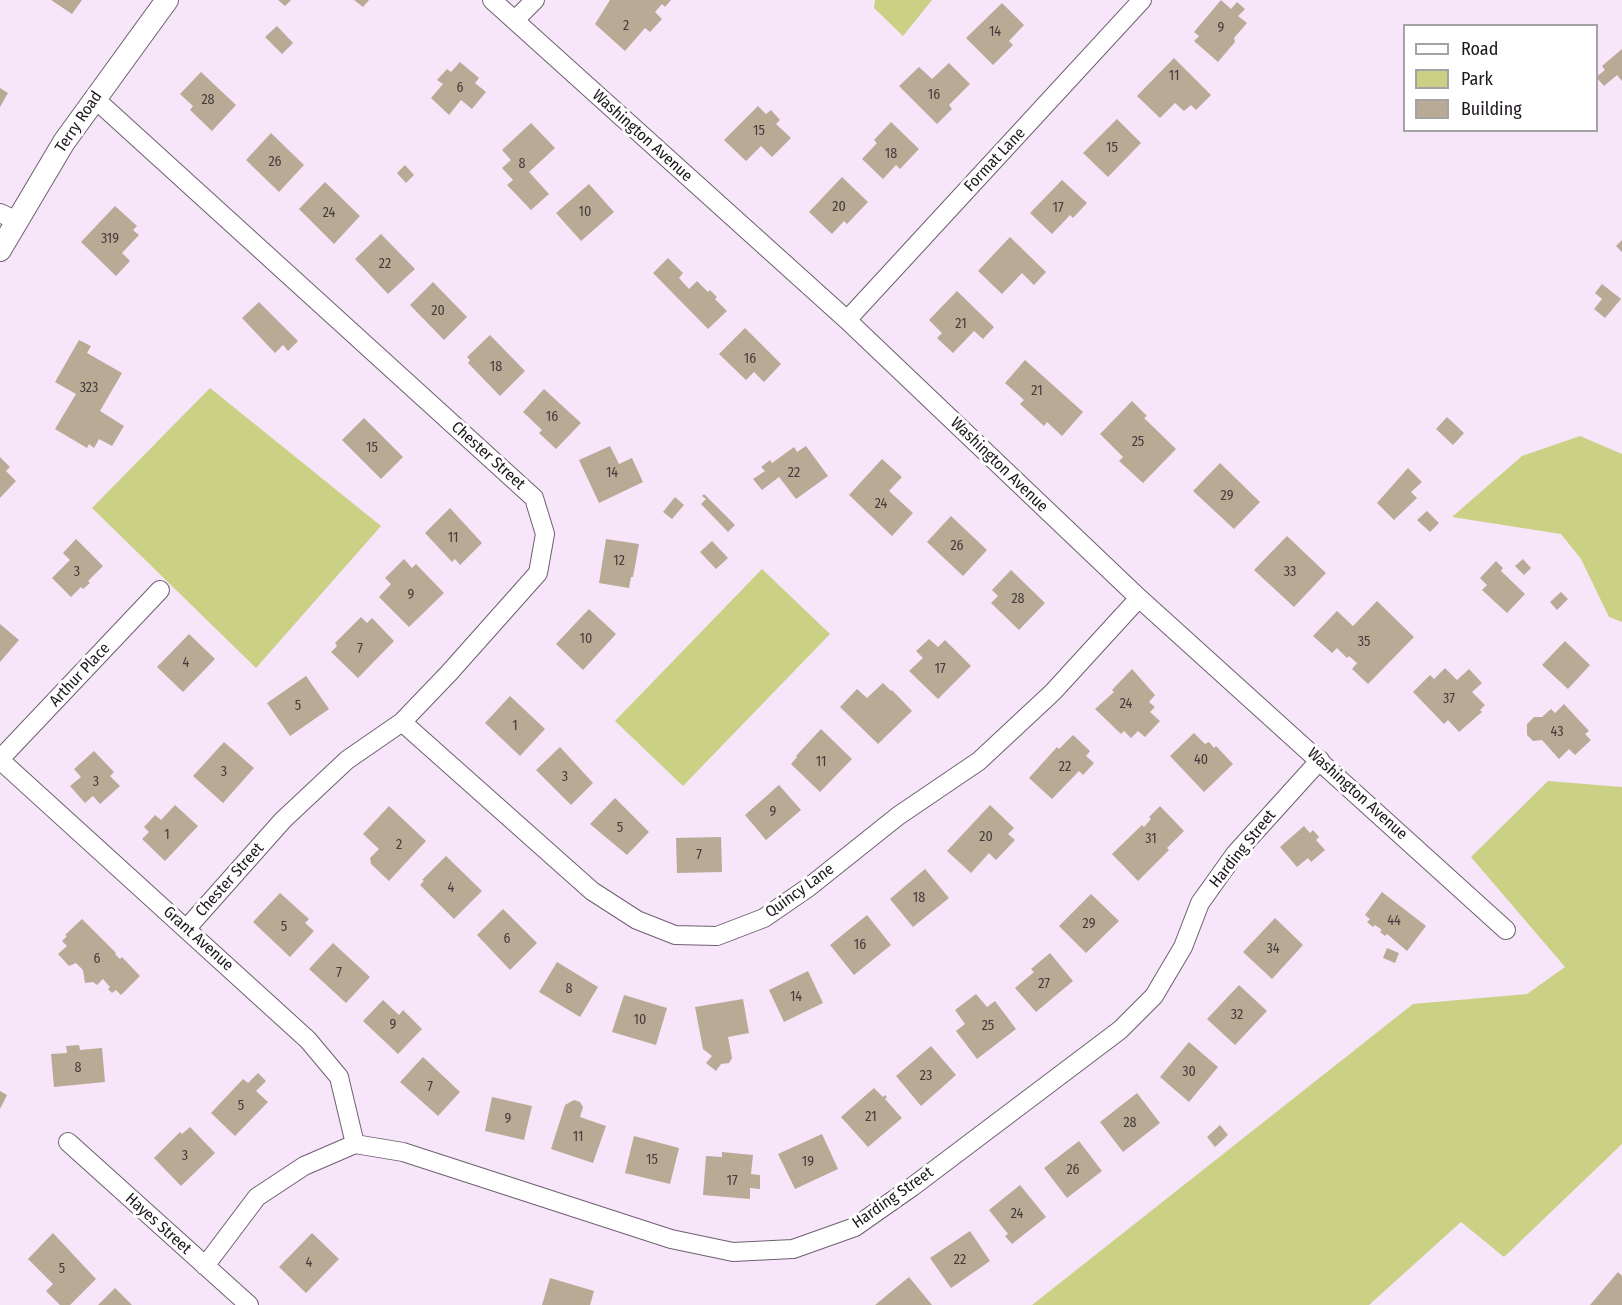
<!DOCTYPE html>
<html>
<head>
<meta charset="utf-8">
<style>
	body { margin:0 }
	#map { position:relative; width:1622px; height:1305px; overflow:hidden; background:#f7e5fa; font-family:"Fira Sans Condensed",sans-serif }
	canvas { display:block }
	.legend { position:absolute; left:1403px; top:24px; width:195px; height:108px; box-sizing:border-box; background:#fff; border:2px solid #a5a2a5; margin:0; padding:8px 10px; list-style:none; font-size:18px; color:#1d171e }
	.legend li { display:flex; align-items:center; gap:12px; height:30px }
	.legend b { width:30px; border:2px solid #a5a2a5 }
</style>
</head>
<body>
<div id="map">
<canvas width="1622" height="1305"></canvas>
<ul class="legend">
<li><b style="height:8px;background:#fff"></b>Road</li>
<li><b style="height:16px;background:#cad185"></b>Park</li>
<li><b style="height:16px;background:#b9aa96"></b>Building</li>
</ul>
</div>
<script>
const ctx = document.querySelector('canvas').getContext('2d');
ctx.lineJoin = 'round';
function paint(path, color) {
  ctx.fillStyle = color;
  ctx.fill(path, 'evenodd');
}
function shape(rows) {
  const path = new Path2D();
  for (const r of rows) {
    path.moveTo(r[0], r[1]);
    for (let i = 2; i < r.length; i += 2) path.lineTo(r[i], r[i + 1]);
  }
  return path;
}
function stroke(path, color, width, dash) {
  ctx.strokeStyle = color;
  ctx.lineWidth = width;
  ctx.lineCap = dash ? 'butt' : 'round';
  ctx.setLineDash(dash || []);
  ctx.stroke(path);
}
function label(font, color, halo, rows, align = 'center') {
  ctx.font = font + ' "Fira Sans Condensed",sans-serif';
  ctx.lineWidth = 6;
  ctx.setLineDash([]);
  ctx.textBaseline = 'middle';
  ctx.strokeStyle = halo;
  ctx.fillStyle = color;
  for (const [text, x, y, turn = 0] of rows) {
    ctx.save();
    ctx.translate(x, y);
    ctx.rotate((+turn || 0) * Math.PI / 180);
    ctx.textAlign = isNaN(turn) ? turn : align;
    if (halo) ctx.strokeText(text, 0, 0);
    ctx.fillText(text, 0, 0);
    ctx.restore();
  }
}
const green = shape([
	[875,0,932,0,903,36,874,8],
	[210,388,381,526,256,668,92,508],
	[1580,436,1622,454,1622,622,1609,617,1581,559,1561,534,1452,517,1522,456],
	[762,569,830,634,683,786,615,721],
	[1548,781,1622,787,1622,1144,1504,1257,1461,1222,1369,1305,1032,1305,1413,1004,1527,994,1565,967,1471,857]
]);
const building = shape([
	[51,0,82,0,72,14],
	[278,0,291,0,285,6],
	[354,0,369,0,363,7],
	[610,0,671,0,665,7,662,4,655,12,662,19,650,32,645,28,625,51,595,24],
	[1221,0,1231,9,1237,2,1245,9,1238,16,1247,23,1234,38,1235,42,1218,62,1194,41,1199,36,1194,32],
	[1002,3,1024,25,1009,41,1013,45,993,65,966,38],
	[277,26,293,43,282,54,265,37],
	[1622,49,1622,81,1617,75,1604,86,1596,77,1605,70,1602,66],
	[1174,58,1211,95,1196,110,1191,105,1184,111,1175,103,1160,118,1137,96],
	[460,62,479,78,475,83,486,92,472,109,461,100,449,115,431,98,443,84,437,80,447,69,451,72],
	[949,63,970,84,949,105,952,109,937,124,899,86,919,67,932,79],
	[201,72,236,105,212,131,190,110,193,106,180,94],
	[0,88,8,93,0,107],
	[758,106,766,114,771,110,780,120,776,124,791,138,772,157,761,146,746,161,724,140],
	[1117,119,1141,143,1108,177,1083,153],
	[891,122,919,149,900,169,896,165,883,179,862,159,877,143,874,140],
	[531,123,555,148,529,172,549,194,531,210,507,185,513,180,502,168,511,160,502,150],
	[271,133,304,165,279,192,246,160],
	[405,165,414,175,406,183,397,173],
	[842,177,868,202,847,224,844,221,832,234,809,212],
	[1062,180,1087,203,1073,218,1070,215,1052,234,1030,213],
	[325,182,360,216,334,244,299,209],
	[589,184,614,212,581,241,556,213],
	[115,206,137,226,133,230,139,235,122,253,130,261,116,276,81,242],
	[381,234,415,269,388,294,355,259],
	[1010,237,1046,272,1034,285,1022,273,1002,294,978,271],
	[1622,240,1622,252,1616,246],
	[668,258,683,273,679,278,689,289,697,281,708,292,710,290,717,297,715,299,727,311,708,329,653,273],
	[433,282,467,317,444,340,410,305],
	[1602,284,1621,299,1605,318,1594,309,1602,299,1595,293],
	[957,291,994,327,983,339,974,331,953,353,937,338,942,333,929,320],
	[259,302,298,341,288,351,283,345,275,353,242,318],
	[745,328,781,364,764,382,754,372,746,380,719,354],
	[490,335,525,371,500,396,468,363,470,360,467,357],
	[79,340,91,346,87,353,122,373,100,411,124,426,112,446,99,439,94,448,89,444,87,448,55,429,76,394,55,382],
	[1025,360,1083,412,1062,436,1047,422,1044,426,1020,404,1024,400,1005,383],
	[544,389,581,423,556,449,539,433,542,430,523,412],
	[1132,401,1147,416,1144,418,1176,449,1143,483,1119,461,1123,457,1100,434],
	[1447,417,1464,433,1453,445,1436,429],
	[364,418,403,457,381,479,342,440],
	[610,446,619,464,632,458,643,482,599,503,579,460],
	[806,446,828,476,796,499,779,477,762,490,753,479,765,471,761,467,770,460,772,463,794,447,797,452],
	[0,457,10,467,6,471,16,481,0,498],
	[882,459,902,477,889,491,913,513,892,536,849,495],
	[1220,463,1260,502,1234,529,1193,491],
	[1408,468,1422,482,1411,492,1417,498,1394,520,1377,503],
	[704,494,735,525,728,532,701,504,706,499,702,496],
	[675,497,684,505,672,519,663,512],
	[450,508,482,543,460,565,455,559,452,562,425,533],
	[1427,511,1439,523,1430,532,1417,520],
	[951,516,987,550,963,576,927,542],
	[1287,536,1326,573,1294,607,1254,570],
	[76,539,103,566,88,581,90,583,83,589,81,587,71,597,52,578,70,560,63,553],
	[606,539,639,544,633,577,631,577,629,588,599,583],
	[712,541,728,558,716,569,700,552],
	[404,559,412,568,416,564,444,593,409,627,379,597,391,584,385,578],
	[1523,559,1531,568,1524,575,1515,566],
	[1496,561,1503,568,1501,571,1525,594,1507,613,1482,590,1487,585,1480,578],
	[1011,570,1045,603,1019,630,991,603,998,596,992,590],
	[1561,592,1568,599,1557,610,1550,602],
	[1377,601,1414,637,1368,684,1352,669,1357,663,1349,656,1347,658,1337,648,1332,653,1313,636,1337,611,1353,626],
	[589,609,616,634,583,670,556,644],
	[361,617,367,623,372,618,394,641,358,678,331,652,337,646,335,643],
	[0,624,19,640,0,662],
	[189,634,215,659,183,692,157,667],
	[929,639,938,647,945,640,971,666,938,699,909,671,923,658,916,651],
	[1565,641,1590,665,1568,689,1542,665],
	[1445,668,1457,680,1469,669,1482,683,1472,692,1485,705,1480,710,1482,712,1459,732,1448,720,1444,724,1413,692,1430,675,1434,679],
	[1132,669,1155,695,1149,702,1155,707,1150,712,1160,721,1145,737,1138,731,1131,738,1124,731,1121,734,1095,709,1114,692,1112,690],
	[306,676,329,709,290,736,267,703],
	[883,683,891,691,892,690,912,711,878,744,840,707,857,689,867,698],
	[510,696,545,729,520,756,485,723],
	[1564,704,1589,731,1585,734,1591,740,1575,755,1569,749,1559,759,1542,740,1533,741,1527,735,1527,724,1534,717,1542,717,1551,709,1555,713],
	[821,729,852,759,820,792,791,764,797,757,796,756],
	[1194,733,1205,744,1209,742,1214,748,1216,746,1233,764,1204,792,1170,756],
	[1073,735,1090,751,1086,756,1094,763,1083,775,1079,771,1052,799,1029,778,1057,747,1059,749],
	[224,742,254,768,223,803,193,776],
	[560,747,593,783,571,805,536,770],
	[94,751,114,772,110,776,120,786,100,804,93,796,85,803,70,786,81,777,74,769],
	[779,785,801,810,766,840,745,815],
	[615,798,649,832,627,855,590,824],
	[175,805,198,826,165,861,142,839,149,832,144,827,155,815,161,820],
	[990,805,1014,828,1008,834,1015,840,996,860,989,853,971,873,947,851],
	[389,806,426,841,389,881,371,864,370,858,379,849,363,834],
	[1160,806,1184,831,1167,848,1169,850,1138,881,1112,854,1142,825,1144,827,1151,819,1149,817],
	[1304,826,1310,833,1313,830,1319,837,1316,840,1325,850,1311,862,1308,858,1297,867,1280,847],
	[721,837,722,872,677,873,676,838],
	[446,856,482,891,454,919,420,885,424,881,422,880],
	[925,869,949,898,913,927,890,899],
	[1382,892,1426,926,1407,951,1387,934,1385,936,1380,932,1382,930,1375,925,1373,927,1367,922,1370,919,1365,915],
	[280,893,309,919,305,923,314,931,290,957,253,922],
	[1091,894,1119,921,1086,953,1059,926],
	[503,909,537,943,510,970,477,935],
	[867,915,891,945,854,975,830,945],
	[1275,918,1303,945,1272,979,1243,952],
	[82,919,116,953,115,954,120,959,122,957,140,976,121,995,116,990,112,993,108,989,110,987,103,979,97,985,93,982,85,983,83,970,76,963,69,966,58,954,67,946,62,941,67,936,65,935],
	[333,943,370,977,346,1003,309,969],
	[1387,948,1399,953,1395,963,1383,958],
	[1050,953,1073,981,1036,1012,1015,988,1034,972,1031,969],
	[557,962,598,987,580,1017,539,992],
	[808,971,823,1003,784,1022,769,990],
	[1239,985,1267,1011,1235,1045,1207,1019],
	[976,994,987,1007,995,1001,1016,1029,977,1059,956,1031,965,1024,955,1010],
	[624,995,667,1008,656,1045,612,1032],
	[743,999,749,1033,728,1037,732,1058,729,1063,721,1064,716,1071,706,1063,712,1056,703,1049,695,1007],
	[383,1000,399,1015,403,1010,422,1029,398,1054,363,1021],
	[1189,1042,1218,1067,1189,1102,1160,1077],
	[79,1045,80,1050,102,1048,105,1082,54,1087,51,1054,67,1053,66,1046],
	[931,1046,956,1075,921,1106,896,1076],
	[423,1057,460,1092,438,1116,400,1082],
	[258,1073,266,1081,256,1091,268,1102,235,1136,211,1113,243,1079,248,1083],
	[874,1088,883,1097,885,1095,887,1097,885,1099,902,1118,868,1147,841,1117],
	[0,1091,7,1095,0,1109],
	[1137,1093,1160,1123,1123,1152,1100,1122],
	[492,1097,532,1106,524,1140,485,1131],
	[574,1100,580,1102,583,1107,580,1117,606,1126,593,1163,551,1149,565,1105],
	[1220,1125,1228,1135,1215,1147,1207,1137],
	[190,1127,215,1153,181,1186,154,1158,180,1132,182,1134],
	[822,1134,838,1169,795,1189,778,1154],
	[634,1136,679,1148,670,1184,625,1173],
	[1079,1141,1102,1171,1067,1198,1044,1168],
	[722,1152,753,1155,751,1174,760,1175,760,1189,750,1188,750,1199,703,1195,706,1156,722,1157],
	[1020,1185,1046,1217,1012,1244,1005,1236,1008,1234,989,1210],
	[970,1231,990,1261,951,1288,930,1258],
	[53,1233,96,1279,70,1305,60,1305,46,1291,53,1284,28,1259],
	[312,1233,339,1259,306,1293,279,1267],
	[1618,1272,1622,1276,1622,1305,1590,1305],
	[909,1277,932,1305,875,1305],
	[550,1278,594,1291,590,1305,542,1305],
	[115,1288,132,1305,98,1305]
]);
const minor = shape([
	[492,0,847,320,1139,598,1506,930],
	[515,20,535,0],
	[94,98,534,498,545,534,538,573,449,673,402,722,347,760,283,820,187,928],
	[0,213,17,221],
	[847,320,1142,0],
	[402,722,592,891,637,920,675,935,717,936,764,918,809,887,898,816,979,761,1053,692,1139,598],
	[0,759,160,590],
	[0,760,308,1040,339,1077,355,1144],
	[68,1142,249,1305],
	[205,1266,257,1197,304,1166,355,1144,403,1152,671,1239,733,1252,793,1249,855,1227,912,1187,1120,1030,1154,996,1183,947,1200,903,1235,854,1320,760]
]);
const tertiary = shape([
	[0,250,64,142,167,0]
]);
const numberNames = [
	["2",626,26],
	["9",1221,28],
	["14",995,32],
	["11",1174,76],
	["6",460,88],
	["16",934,95],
	["28",208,100],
	["15",759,131],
	["15",1112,148],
	["18",891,154],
	["26",275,162],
	["8",522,164],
	["20",839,207],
	["17",1058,208],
	["10",585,212],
	["24",329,213],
	["319",110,239],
	["22",385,264],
	["20",438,311],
	["21",961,324],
	["16",750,359],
	["18",496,367],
	["323",89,388],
	["21",1037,391],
	["16",552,417],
	["25",1138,442],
	["15",372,448],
	["14",612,473],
	["22",794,473],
	["29",1227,496],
	["24",881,504],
	["11",453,538],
	["26",957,546],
	["12",619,561],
	["3",77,572],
	["33",1290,572],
	["9",411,595],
	["28",1018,599],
	["10",586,639],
	["35",1364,642],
	["7",360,649],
	["4",186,663],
	["17",940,669],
	["37",1449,699],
	["24",1126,704],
	["5",298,706],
	["1",515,726],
	["43",1557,732],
	["40",1201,760],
	["11",821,762],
	["22",1065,767],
	["3",224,772],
	["3",565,777],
	["3",96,782],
	["9",773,812],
	["5",620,828],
	["1",167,835],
	["20",986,837],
	["31",1151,839],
	["2",399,845],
	["7",699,855],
	["4",451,888],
	["18",919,898],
	["44",1394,921],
	["29",1089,924],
	["5",284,927],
	["6",507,939],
	["16",860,945],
	["34",1273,949],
	["6",97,959],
	["7",339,973],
	["27",1044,984],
	["8",569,989],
	["14",796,997],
	["32",1237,1015],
	["10",640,1020],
	["9",393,1025],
	["25",988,1026],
	["8",78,1068],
	["30",1189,1072],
	["23",926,1076],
	["7",430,1087],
	["5",241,1106],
	["21",871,1117],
	["9",508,1119],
	["28",1130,1123],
	["11",578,1137],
	["3",185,1156],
	["15",652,1160],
	["19",808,1162],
	["26",1073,1170],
	["17",732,1181],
	["24",1017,1214],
	["22",960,1260],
	["4",309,1263],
	["5",62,1269]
];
const streetNames = [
	["Terry Road",79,122,-56],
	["Washington Avenue",642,136,42],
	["Format Lane",995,160,-47],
	["Chester Street",488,456,42],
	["Washington Avenue",999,465,44],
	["Arthur Place",80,675,-47],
	["Washington Avenue",1357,794,42],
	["Harding Street",1243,849,-51],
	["Chester Street",230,880,-48],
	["Quincy Lane",800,891,-36],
	["Grant Avenue",198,939,42],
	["Harding Street",893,1198,-35],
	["Hayes Street",158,1224,42]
];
paint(green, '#cad185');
paint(building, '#b9aa96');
stroke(minor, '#6f5f71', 20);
stroke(tertiary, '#6f5f71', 24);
stroke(minor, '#fff', 18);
stroke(tertiary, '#fff', 22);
label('14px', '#443c3c', null, numberNames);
label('16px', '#1d171e', '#fff', streetNames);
</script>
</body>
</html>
